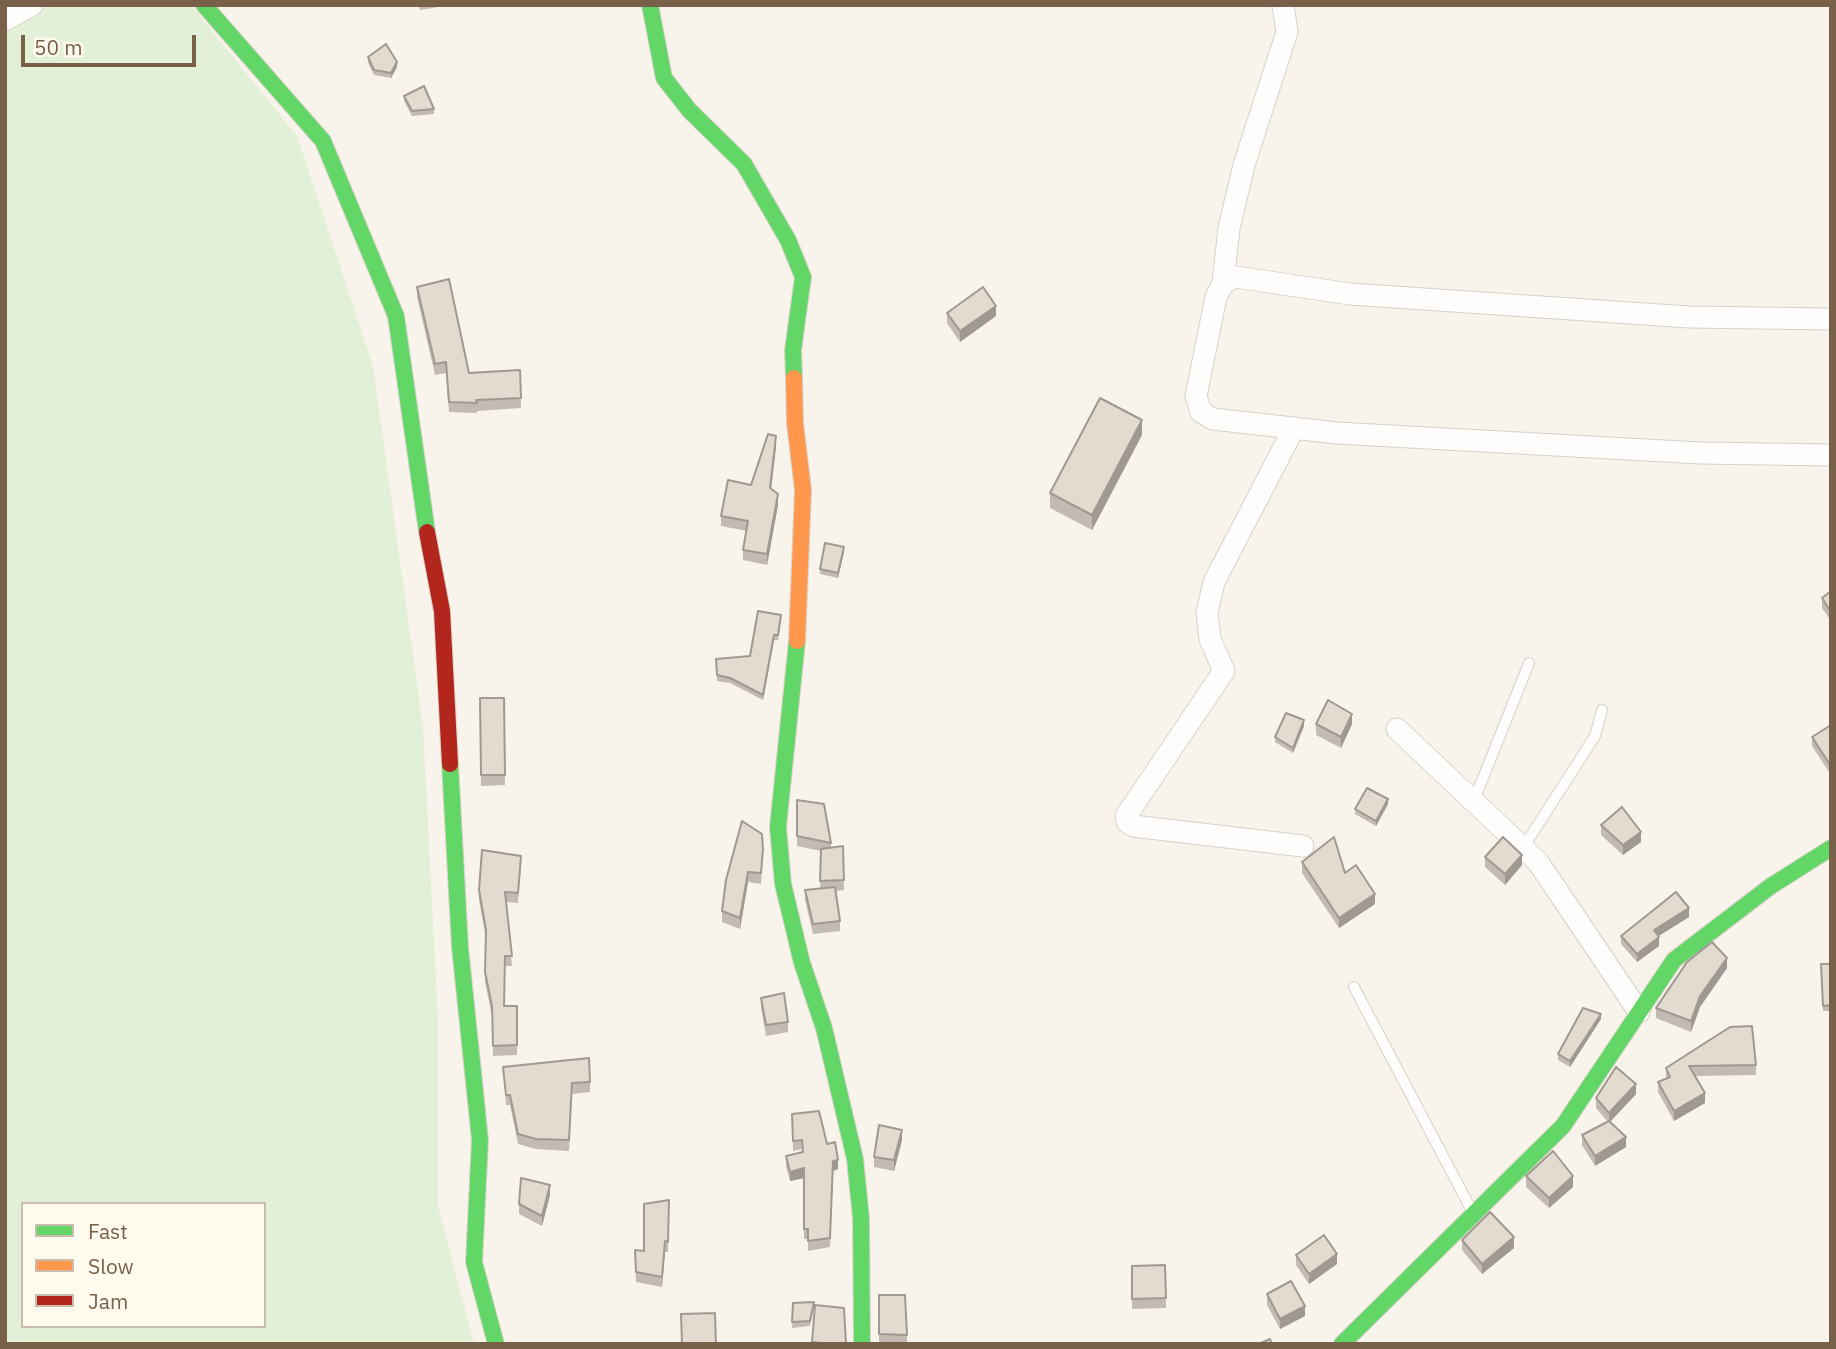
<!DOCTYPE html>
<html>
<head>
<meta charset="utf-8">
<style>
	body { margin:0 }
	#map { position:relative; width:1836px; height:1349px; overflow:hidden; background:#f8f4eb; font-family:"IBM Plex Sans",sans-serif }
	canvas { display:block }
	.frame { position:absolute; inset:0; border:7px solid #786049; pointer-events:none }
	.legend { position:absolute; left:21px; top:1202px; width:245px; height:126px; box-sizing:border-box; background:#fffaee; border:2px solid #c9bcac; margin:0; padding:9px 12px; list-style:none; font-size:21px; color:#786049 }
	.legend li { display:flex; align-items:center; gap:14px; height:35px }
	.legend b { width:35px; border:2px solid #c9bcac }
	.scale { position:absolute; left:21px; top:35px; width:175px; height:32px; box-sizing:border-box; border:4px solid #786049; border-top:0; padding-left:9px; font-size:21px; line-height:24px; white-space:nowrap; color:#786049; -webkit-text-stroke:5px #fffaee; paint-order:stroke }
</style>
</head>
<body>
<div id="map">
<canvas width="1836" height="1349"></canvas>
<div class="frame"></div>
<ul class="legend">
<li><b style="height:9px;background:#63d668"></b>Fast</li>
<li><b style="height:9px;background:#ff974d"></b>Slow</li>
<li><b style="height:9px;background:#b3261e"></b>Jam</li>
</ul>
<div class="scale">50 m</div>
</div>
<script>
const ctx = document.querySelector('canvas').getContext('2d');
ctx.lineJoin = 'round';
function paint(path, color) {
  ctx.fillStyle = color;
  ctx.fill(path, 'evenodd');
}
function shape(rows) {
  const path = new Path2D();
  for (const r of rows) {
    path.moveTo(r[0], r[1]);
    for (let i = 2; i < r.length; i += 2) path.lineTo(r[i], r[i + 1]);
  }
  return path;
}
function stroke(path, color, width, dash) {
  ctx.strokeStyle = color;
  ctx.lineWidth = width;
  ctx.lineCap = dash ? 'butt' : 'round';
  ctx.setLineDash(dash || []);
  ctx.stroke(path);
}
const green = shape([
	[28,5,191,5,297,136,373,366,423,727,438,1021,438,1206,474,1344,5,1344,5,18],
	[23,1204,264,1204,264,1326,23,1326]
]);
const lane = shape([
	[1473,803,1529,663],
	[1523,848,1595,736,1602,710],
	[1354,987,1472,1211]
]);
const street = shape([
	[1283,5,1287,32,1244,165,1229,228,1223,283,1216,297,1196,396,1201,412,1213,419,1337,433,1700,453,1831,455],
	[5,20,32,5],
	[1223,283,1236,277,1350,294,1689,317,1831,319],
	[1294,428,1214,582,1207,613,1210,639,1224,671,1126,816,1127,822,1133,826,1303,846],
	[1397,729,1538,862,1639,1012]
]);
const fast = shape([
	[204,5,323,141,396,316,427,532],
	[650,5,664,78,689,110,744,164,788,240,803,277,793,350,794,378],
	[797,641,778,827,783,884,802,963,824,1028,855,1159,861,1218,862,1344],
	[450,764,460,947,480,1140,474,1262,496,1344],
	[1342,1344,1563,1126,1674,960,1771,886,1831,848]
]);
const slow = shape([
	[794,378,795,423,803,490,797,641]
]);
const jam = shape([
	[427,532,442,611,450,764]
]);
const wall = shape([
	[418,5,444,5,444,6,420,10],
	[368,57,397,67,391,78,374,75,368,63],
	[404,96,434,109,434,114,412,116,404,101],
	[417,287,469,373,520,370,521,408,477,411,477,413,449,412,446,373,435,375,417,297],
	[947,313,996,316,960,342,947,323],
	[1142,435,1092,530,1050,508,1050,493],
	[776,447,771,489,778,505,767,565,743,560,743,550,747,531,721,526,721,516,751,485],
	[844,552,838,578,820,574,820,569],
	[1831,591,1831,621,1822,608,1822,598],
	[781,620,778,640,774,640,763,700,730,683,717,681,716,659,750,656],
	[480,698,504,698,505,785,481,786],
	[1316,724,1352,724,1341,748,1316,735],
	[1831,725,1831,775,1812,746,1812,737],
	[1304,726,1293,753,1275,742,1275,737],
	[797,800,831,843,831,848,843,846,844,890,836,891,840,921,840,931,813,934,805,900,805,890,820,888,821,851,797,846],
	[1388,804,1376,826,1355,814,1355,809],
	[1601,825,1641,842,1623,855,1601,835],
	[763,849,761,884,748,882,740,929,722,922,722,911],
	[1485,857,1522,865,1505,885,1485,867],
	[1302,862,1345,873,1375,904,1339,928,1302,873],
	[521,866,518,903,506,902,512,966,505,966,504,1006,517,1006,517,1055,493,1056,492,1016,485,982,486,939,479,900,479,890],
	[1689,917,1658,936,1659,946,1637,962,1621,944,1621,936],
	[1821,964,1831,964,1831,1011,1823,1011],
	[1727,968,1700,1007,1691,1032,1656,1018,1656,1008],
	[761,998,788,1022,788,1032,766,1036,761,1008],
	[1601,1019,1570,1067,1558,1060,1558,1054],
	[1730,1027,1756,1065,1756,1075,1695,1076,1705,1103,1674,1121,1658,1092,1658,1082,1666,1079,1666,1068],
	[503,1067,590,1082,590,1092,572,1094,569,1151,536,1149,518,1144,510,1105,506,1105],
	[1636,1094,1610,1122,1626,1147,1595,1166,1582,1145,1582,1135,1608,1122,1596,1108,1596,1098],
	[792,1114,827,1144,838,1169,833,1171,830,1247,808,1251,808,1239,804,1239,804,1178,790,1181,786,1166,786,1156,802,1152,802,1149,793,1151],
	[902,1140,894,1171,874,1167,874,1157],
	[1526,1176,1573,1187,1549,1208,1526,1187],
	[550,1195,542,1226,519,1214,519,1204],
	[669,1200,668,1252,665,1252,662,1287,636,1282,635,1250,644,1251],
	[1462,1240,1514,1248,1482,1274,1462,1250],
	[1296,1255,1337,1264,1309,1284,1296,1265],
	[1165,1265,1166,1308,1132,1309,1132,1266],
	[1267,1294,1305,1316,1280,1329,1267,1305],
	[879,1295,907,1335,907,1344,879,1344],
	[793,1303,814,1307,810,1326,792,1328]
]);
const shadedWall = shape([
	[397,62,397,67,391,78,391,73],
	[996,306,996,316,960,342,960,331],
	[1142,420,1142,435,1092,530,1092,515],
	[776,436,776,447,770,498,770,488],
	[778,494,778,505,767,565,767,554],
	[844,547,844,552,838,578,838,573],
	[774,635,774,640,763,700,763,695],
	[1352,714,1352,724,1341,748,1341,737],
	[1304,720,1304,726,1293,753,1293,748],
	[1388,799,1388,804,1376,826,1376,821],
	[1641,832,1641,842,1623,855,1623,845],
	[1522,855,1522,865,1505,885,1505,874],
	[748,872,748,882,740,929,740,918],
	[1375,894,1375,904,1339,928,1339,918],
	[1689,908,1689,917,1654,939,1654,930],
	[1659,937,1659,946,1637,962,1637,954],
	[1727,958,1727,968,1700,1007,1691,1032,1691,1021,1700,996],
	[1601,1014,1601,1019,1570,1067,1570,1061],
	[1636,1084,1636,1094,1609,1123,1609,1113],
	[1705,1093,1705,1103,1674,1121,1674,1111],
	[902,1130,902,1140,894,1171,894,1160],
	[1626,1137,1626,1147,1595,1166,1595,1156],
	[838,1160,838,1169,833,1171,830,1247,833,1161],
	[804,1168,804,1178,790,1181,790,1172],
	[1573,1176,1573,1187,1549,1208,1549,1198],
	[550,1185,550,1195,542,1226,542,1216],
	[1514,1237,1514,1248,1482,1274,1482,1264],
	[665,1241,665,1252,662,1287,662,1277],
	[1337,1254,1337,1264,1309,1284,1309,1274],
	[1305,1306,1305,1316,1280,1329,1280,1319]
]);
const building = shape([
	[386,44,397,62,391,73,374,70,368,57,386,44],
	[424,86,434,109,412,111,404,96,424,86],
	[449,279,469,373,520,370,521,398,476,400,477,403,449,402,446,362,435,364,417,287,449,279],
	[983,287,996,306,960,331,947,313,983,287],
	[1100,398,1142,420,1092,515,1050,493,1100,398],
	[768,434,776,436,770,488,778,494,767,554,743,550,748,521,721,516,728,480,751,485,768,434],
	[825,543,844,547,838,573,820,569,825,543],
	[1831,591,1831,612,1822,598,1831,591],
	[758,611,781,615,778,635,774,635,763,695,730,678,717,675,716,659,750,656,758,611],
	[480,698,504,698,505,775,481,775,480,698],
	[1328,700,1352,714,1341,737,1316,724,1328,700],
	[1286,713,1304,720,1293,748,1275,737,1286,713],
	[1831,725,1831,766,1812,737,1831,725],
	[1367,788,1388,799,1376,821,1355,809,1367,788],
	[797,800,824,804,831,843,797,836,797,800],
	[1622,807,1641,832,1623,845,1601,825,1622,807],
	[742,821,762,834,763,849,761,873,748,872,740,918,722,911,726,880,742,821],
	[1334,837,1345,873,1356,865,1375,894,1339,918,1302,862,1334,837],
	[1503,837,1522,855,1505,874,1485,857,1503,837],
	[843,846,844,880,820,881,821,849,843,846],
	[482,850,521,856,518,893,505,892,512,956,505,956,504,1006,517,1006,517,1045,493,1046,492,1006,485,972,486,930,479,890,482,850],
	[835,887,840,921,813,924,805,890,835,887],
	[1676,892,1689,908,1654,930,1659,937,1637,954,1621,936,1676,892],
	[1712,942,1727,958,1700,996,1691,1021,1656,1008,1687,962,1712,942],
	[1821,964,1831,964,1831,1005,1823,1006,1821,964],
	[784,993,788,1022,766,1025,761,998,784,993],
	[1583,1008,1601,1014,1570,1061,1558,1054,1583,1008],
	[1752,1026,1756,1065,1689,1066,1705,1093,1674,1111,1658,1082,1670,1077,1666,1068,1730,1027,1752,1026],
	[589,1058,590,1082,572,1083,569,1140,536,1139,518,1134,510,1095,506,1095,503,1067,589,1058],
	[1616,1067,1636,1084,1609,1113,1596,1098,1616,1067],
	[819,1111,827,1144,835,1142,838,1160,833,1161,830,1238,808,1241,808,1229,804,1229,804,1168,790,1172,786,1156,803,1152,802,1140,793,1141,792,1114,819,1111],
	[1609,1121,1626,1137,1595,1156,1582,1135,1609,1121],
	[879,1125,902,1130,894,1160,874,1157,879,1125],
	[1553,1151,1573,1176,1549,1198,1526,1176,1553,1151],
	[521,1178,550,1185,542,1216,519,1204,521,1178],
	[669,1200,668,1242,665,1241,662,1277,636,1272,635,1250,644,1251,644,1204,669,1200],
	[1490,1212,1514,1237,1482,1264,1462,1240,1490,1212],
	[1324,1235,1337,1254,1309,1274,1296,1255,1324,1235],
	[1165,1265,1166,1298,1132,1299,1132,1266,1165,1265],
	[1291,1281,1305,1306,1280,1319,1267,1294,1291,1281],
	[879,1295,905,1295,907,1335,879,1334,879,1295],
	[814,1302,810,1321,792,1322,793,1303,814,1302],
	[815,1305,844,1308,846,1344,828,1344,812,1342,815,1305],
	[715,1313,716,1344,682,1344,681,1314,715,1313],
	[1270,1339,1272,1344,1259,1344,1270,1339]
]);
paint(green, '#e1f0d6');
stroke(lane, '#d7d1c9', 12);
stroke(street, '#d7d1c9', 23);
stroke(fast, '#d7d1c8', 18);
stroke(slow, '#d7d1c8', 18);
stroke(jam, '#d7d1c8', 18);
stroke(lane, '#fefdfc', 10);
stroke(street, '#fefdfc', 21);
stroke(fast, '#63d668', 16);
stroke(slow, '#ff974d', 16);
stroke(jam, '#b3261e', 16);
paint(wall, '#c3bbb3');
paint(shadedWall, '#9f9992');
paint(building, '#e3dad0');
stroke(building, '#9f9992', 2);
</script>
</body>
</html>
